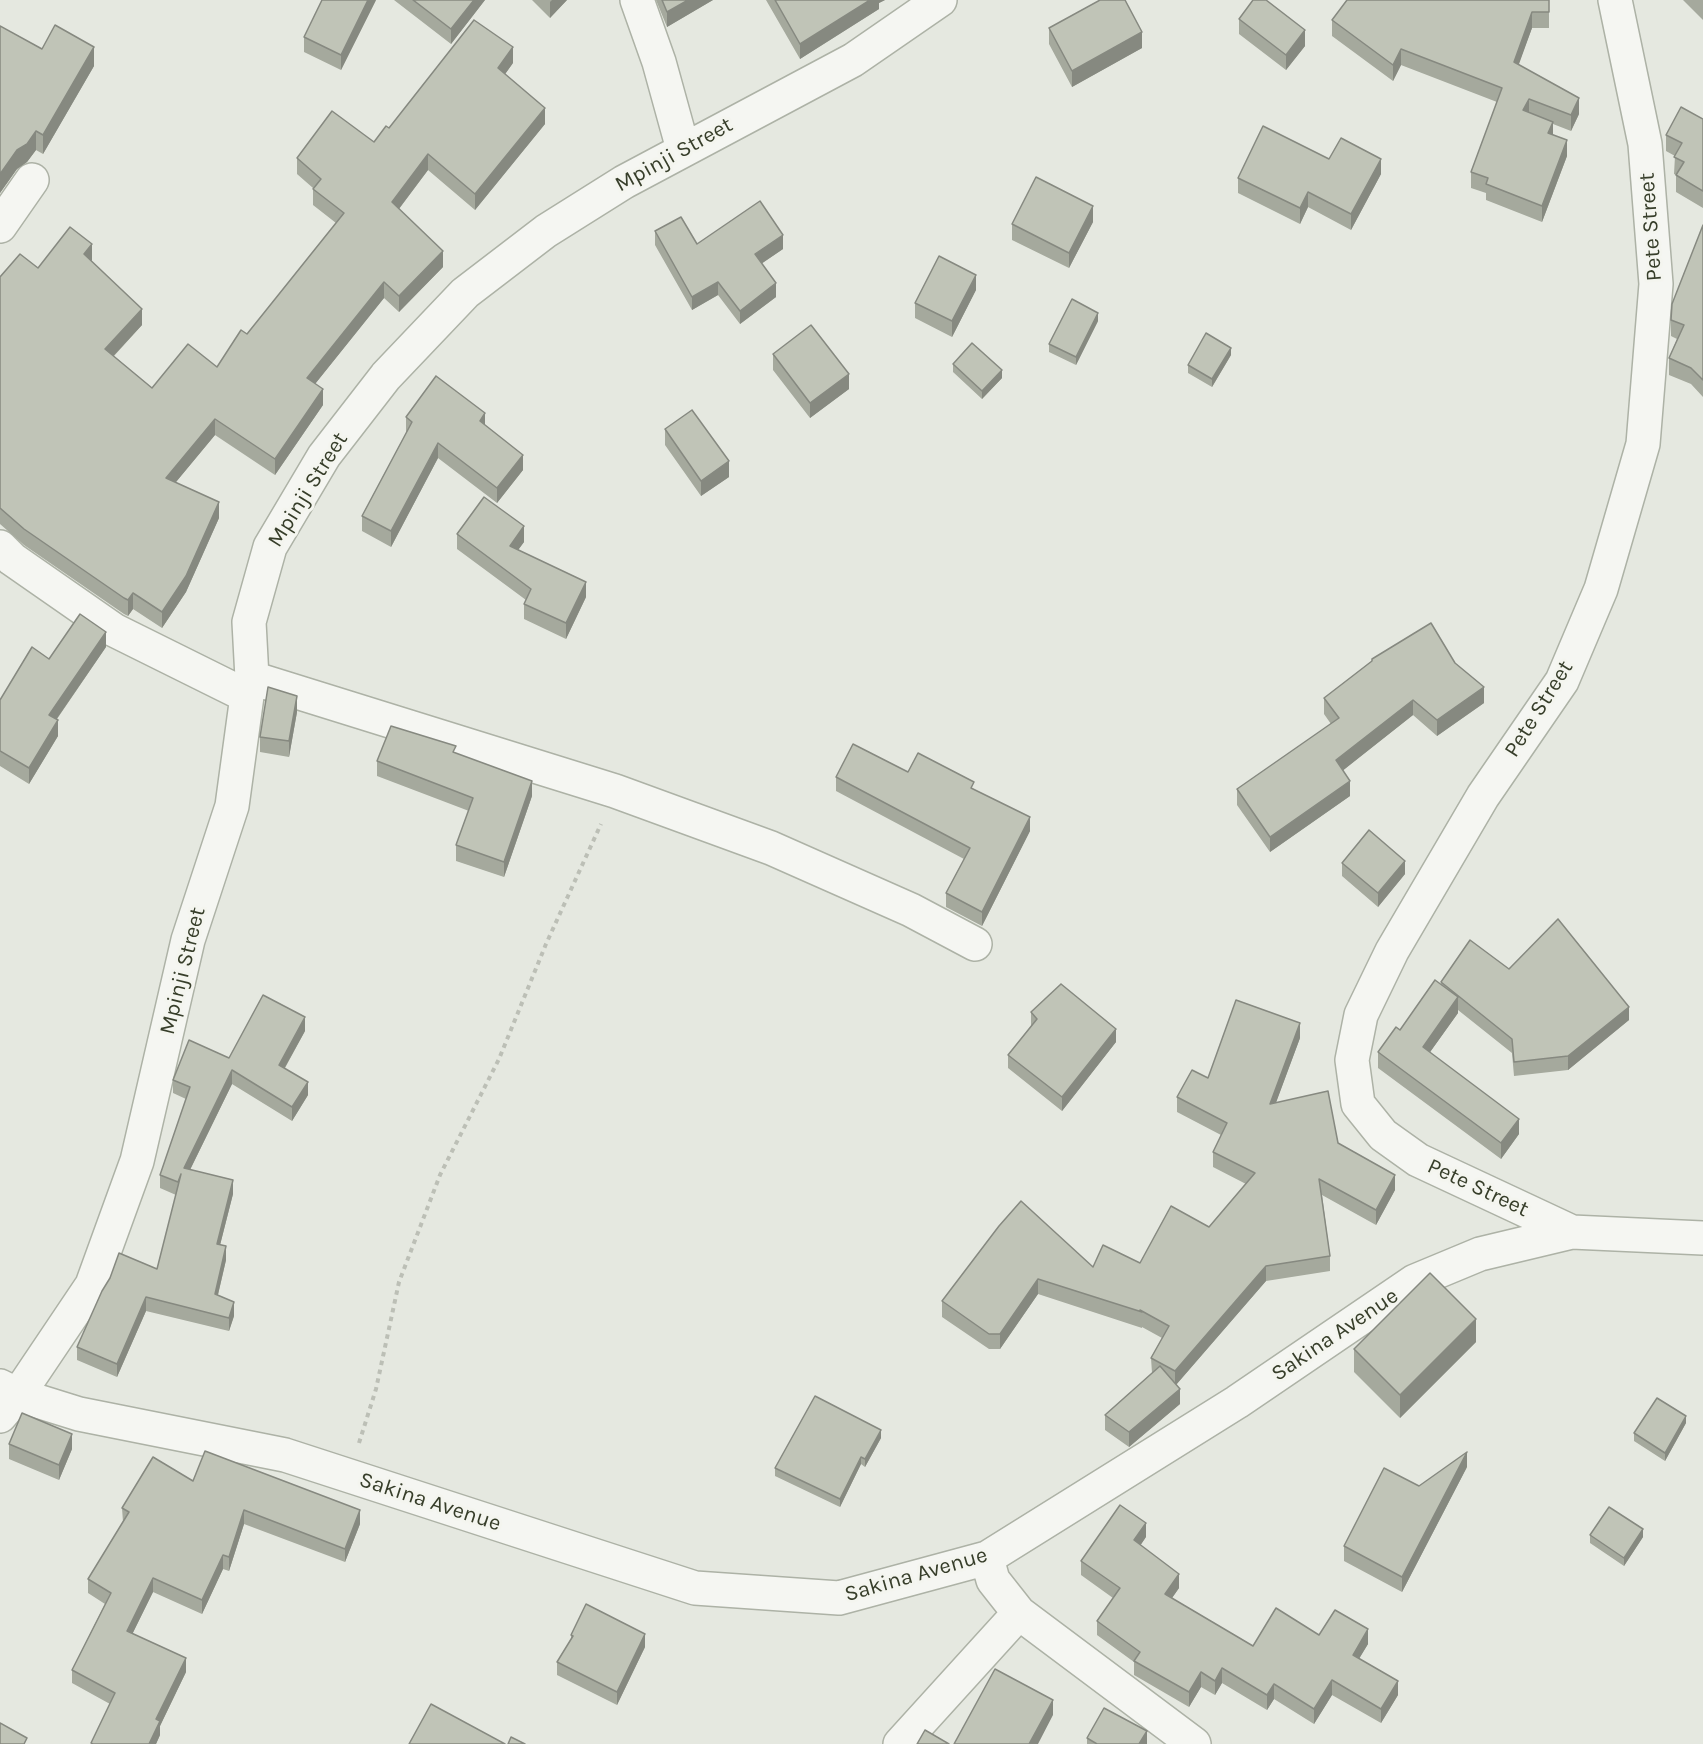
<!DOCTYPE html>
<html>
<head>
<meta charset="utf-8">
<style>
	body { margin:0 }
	canvas { display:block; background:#e5e8e0 }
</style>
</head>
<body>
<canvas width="1703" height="1744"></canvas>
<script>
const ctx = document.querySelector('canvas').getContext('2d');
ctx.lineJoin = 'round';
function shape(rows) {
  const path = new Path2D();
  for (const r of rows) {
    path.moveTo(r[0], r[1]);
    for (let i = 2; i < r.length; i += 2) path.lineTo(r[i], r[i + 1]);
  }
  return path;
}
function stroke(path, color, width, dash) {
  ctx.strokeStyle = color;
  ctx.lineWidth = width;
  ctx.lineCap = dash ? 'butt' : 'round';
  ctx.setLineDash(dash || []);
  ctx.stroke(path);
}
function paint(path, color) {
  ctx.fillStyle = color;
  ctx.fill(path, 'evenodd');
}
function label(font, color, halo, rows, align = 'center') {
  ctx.font = font + ' Karla,sans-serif';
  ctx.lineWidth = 6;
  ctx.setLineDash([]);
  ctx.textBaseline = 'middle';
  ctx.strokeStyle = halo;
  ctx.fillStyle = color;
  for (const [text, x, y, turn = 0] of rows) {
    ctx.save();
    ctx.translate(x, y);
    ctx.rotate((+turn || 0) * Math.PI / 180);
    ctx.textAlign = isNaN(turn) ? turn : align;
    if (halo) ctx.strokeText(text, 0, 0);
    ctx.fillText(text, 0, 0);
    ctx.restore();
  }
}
const path = shape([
	[359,1443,376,1389,399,1282,440,1175,499,1059,546,944,601,824]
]);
const minor = shape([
	[637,0,659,62,683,149],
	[0,226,32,180],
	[0,547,12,559,114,630,247,696],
	[252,678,615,791,771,848,911,910,975,944],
	[1572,1232,1418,1160,1383,1135,1358,1104,1352,1060,1361,1015,1392,951,1483,796,1562,681,1601,589,1643,444,1656,284,1645,144,1615,0],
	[0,1386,18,1395,79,1414,285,1455,695,1588,839,1598,987,1558,1237,1402,1415,1281,1480,1254,1572,1232,1703,1238],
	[0,1416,18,1395,92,1285,137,1161,188,940,232,806,247,696,252,678,249,622,270,547,324,456,386,376,465,293,546,231,624,182,853,60,940,0],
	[987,1558,993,1580,1019,1613,1194,1744],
	[900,1744,1019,1613]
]);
const wall = shape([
	[376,0,341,70,304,52,304,37],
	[394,0,485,0,451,44],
	[532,0,567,0,550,18],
	[656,0,713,0,667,27],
	[766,0,885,0,879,3,879,9,800,59],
	[1549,0,1549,28,1532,28,1518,65,1579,114,1571,131,1553,124,1553,135,1567,156,1542,222,1486,200,1486,193,1471,188,1471,172,1497,102,1401,65,1393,81,1332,36,1332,20],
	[1683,0,1703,0,1703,20],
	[1239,19,1305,46,1286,70,1239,34],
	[0,26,42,49,94,66,43,154,36,150,27,162,17,169,0,193],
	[1049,28,1142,48,1072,87,1049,44],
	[513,63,505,74,545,124,475,210,428,170,399,209,443,267,399,312,384,298,315,384,323,405,275,475,215,435,176,482,219,518,186,592,162,628,133,609,128,616,124,614,24,545,0,524,0,277,38,268,92,260,91,261,142,325,114,356,152,388,217,367,247,334,336,223,313,205,313,188,297,174,297,158,374,142,389,128],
	[1703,119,1703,208,1676,192,1676,175,1674,174,1675,156,1666,151,1666,135],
	[1329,159,1381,174,1351,230,1308,207,1300,224,1238,193,1238,178],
	[1093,222,1069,268,1012,240,1012,224],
	[1703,225,1703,397,1691,384,1669,375,1669,358,1677,339,1671,336,1671,320],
	[655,231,697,244,783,249,761,264,776,297,740,324,718,295,692,310,655,245],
	[976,290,952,337,915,318,915,303],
	[1098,321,1076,365,1049,352,1049,344],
	[773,354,849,389,810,418,773,370],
	[1231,355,1212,387,1188,373,1188,365],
	[953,364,1002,378,982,399,953,372],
	[406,417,485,425,523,470,497,503,438,458,391,547,362,531,362,516,406,433],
	[665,429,729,477,701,496,665,445],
	[457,534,524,542,518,550,586,597,566,639,524,619,524,604,526,600,457,549],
	[106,647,57,719,58,736,29,784,0,766,0,700,49,659],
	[1372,659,1455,663,1484,703,1437,736,1413,715,1343,770,1350,796,1270,852,1237,805,1237,789,1331,724,1324,714,1324,698,1372,661],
	[297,712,289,757,260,752,260,737],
	[456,753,532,796,504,877,456,861,456,845,469,811,377,776,377,761],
	[908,772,974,789,1030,831,982,926,946,907,946,893,964,859,836,791,836,777],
	[1342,863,1405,874,1378,907,1342,876],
	[1509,969,1629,1020,1568,1070,1514,1076,1512,1053,1458,1010,1458,1013,1430,1052,1519,1134,1501,1159,1378,1068,1378,1052,1400,1030,1441,984,1441,982],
	[1031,1012,1116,1042,1062,1111,1008,1068,1008,1055,1031,1026],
	[305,1031,285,1068,308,1095,292,1121,232,1084,190,1170,233,1194,220,1245,226,1260,218,1295,234,1316,229,1331,146,1311,117,1377,77,1360,77,1347,157,1269,176,1195,160,1188,160,1175,186,1099,173,1093,173,1080,229,1058],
	[1300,1038,1276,1102,1338,1143,1395,1190,1376,1225,1322,1195,1330,1256,1330,1271,1266,1281,1176,1385,1180,1404,1129,1447,1105,1430,1105,1415,1152,1373,1151,1358,1162,1338,1142,1327,1142,1328,1038,1294,1000,1349,989,1349,942,1317,942,1301,999,1226,1093,1267,1140,1263,1209,1227,1246,1184,1213,1167,1213,1152,1221,1135,1177,1112,1177,1097,1208,1078],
	[1476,1342,1400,1418,1354,1372,1354,1349],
	[1686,1423,1665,1461,1634,1441,1634,1433],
	[881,1438,865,1467,861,1464,840,1507,775,1476,775,1468],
	[9,1444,72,1449,59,1480,9,1459],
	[1467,1467,1402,1592,1344,1561,1344,1546],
	[193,1481,360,1524,345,1562,244,1524,229,1571,223,1569,202,1614,153,1592,132,1634,186,1672,160,1726,160,1735,156,1744,91,1744,110,1704,72,1683,72,1670,105,1604,88,1593,88,1579,123,1522,122,1508],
	[1590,1535,1643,1537,1624,1566,1590,1543],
	[1146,1537,1140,1545,1179,1588,1172,1598,1253,1646,1319,1635,1368,1644,1359,1658,1398,1695,1381,1723,1332,1695,1314,1724,1274,1699,1267,1710,1222,1683,1215,1695,1201,1687,1189,1707,1134,1675,1134,1662,1097,1635,1097,1621,1113,1598,1081,1575,1081,1561],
	[571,1635,645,1647,617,1705,557,1675,557,1662,571,1639],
	[1087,1738,1147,1744,1087,1744]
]);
const shadedWall = shape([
	[368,0,376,0,341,70,341,55],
	[474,0,485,0,451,44,451,29],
	[552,0,567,0,550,18,550,2],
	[688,0,713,0,667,27,667,12],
	[870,0,885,0,879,3,879,9,800,59,800,44],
	[1532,12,1532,28,1514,78,1514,62],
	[1305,30,1305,46,1286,70,1286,55],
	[1142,32,1142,48,1072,87,1072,71],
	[94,47,94,66,43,154,43,135],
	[513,47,513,63,498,84,498,68],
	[1401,49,1401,65,1393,81,1393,65],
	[1579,98,1579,114,1571,131,1571,115],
	[1529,99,1529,115,1523,110],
	[545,108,545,124,475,210,475,194],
	[1553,122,1553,138,1548,133],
	[36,131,36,150,27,162,17,169,0,193,0,174,17,150],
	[1567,140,1567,156,1542,222,1542,206],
	[428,154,428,170,392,218,392,202],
	[1381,159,1381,174,1351,230,1351,214],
	[1308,192,1308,207,1300,224,1300,208],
	[1093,206,1093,222,1069,268,1069,253],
	[783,235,783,249,755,268,755,254],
	[92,244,92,260,84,270,84,254],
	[443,251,443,267,399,312,399,296],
	[976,275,976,290,952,337,952,321],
	[384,282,384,298,307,394,307,378],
	[718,282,718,295,692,310,692,297],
	[776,283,776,297,740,324,740,311],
	[142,309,142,325,105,365,105,349],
	[1098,313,1098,321,1076,365,1076,357],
	[1231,348,1231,355,1212,387,1212,379],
	[1002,370,1002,378,982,399,982,391],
	[849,374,849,389,810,418,810,403],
	[323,389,323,405,275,475,275,459],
	[485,413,485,429,480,421],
	[215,419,215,435,166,494,166,478],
	[438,443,438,458,391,547,391,531],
	[523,455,523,470,497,503,497,488],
	[729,461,729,477,701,496,701,481],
	[219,502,219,518,186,592,162,628,162,612],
	[524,526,524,542,510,561,510,546],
	[586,582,586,597,566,639,566,623],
	[133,593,133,609,128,616,128,600],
	[106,632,106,647,49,730,49,715],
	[1484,687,1484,703,1437,736,1437,720],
	[297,696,297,712,289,757,289,741],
	[1413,700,1413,715,1336,776,1336,760],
	[58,720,58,736,29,784,29,768],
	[532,781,532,796,504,877,504,862],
	[1350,781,1350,796,1270,852,1270,837],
	[1030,817,1030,831,982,926,982,912],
	[1405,861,1405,874,1378,907,1378,893],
	[1458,997,1458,1013,1423,1062,1423,1047],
	[1629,1007,1629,1020,1568,1070,1568,1056],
	[305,1017,305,1031,279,1078,279,1065],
	[1300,1023,1300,1038,1270,1119,1270,1104],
	[1116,1029,1116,1042,1062,1111,1062,1097],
	[232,1070,232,1084,184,1182,184,1168],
	[308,1082,308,1095,292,1121,292,1107],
	[1519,1119,1519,1134,1501,1159,1501,1143],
	[1395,1175,1395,1190,1376,1225,1376,1210],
	[233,1180,233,1194,217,1257,217,1244],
	[226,1246,226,1260,215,1307,215,1294],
	[1266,1266,1266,1281,1175,1386,1175,1371],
	[1038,1279,1038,1294,1000,1349,1000,1334],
	[146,1297,146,1311,117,1377,117,1364],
	[234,1302,234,1316,229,1331,229,1318],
	[1476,1319,1476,1342,1400,1418,1400,1395],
	[1180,1389,1180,1404,1129,1447,1129,1432],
	[1686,1416,1686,1423,1665,1461,1665,1453],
	[881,1430,881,1438,865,1467,865,1459],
	[72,1434,72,1449,59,1480,59,1465],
	[1467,1452,1467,1467,1402,1592,1402,1577],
	[861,1457,861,1464,840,1507,840,1499],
	[244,1510,244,1524,229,1571,229,1557],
	[360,1510,360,1524,345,1562,345,1549],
	[1146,1523,1146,1537,1134,1555,1134,1540],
	[1643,1529,1643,1537,1624,1566,1624,1558],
	[223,1555,223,1569,202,1614,202,1600],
	[1179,1574,1179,1588,1165,1608,1165,1594],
	[153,1578,153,1592,127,1645,127,1631],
	[1368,1629,1368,1644,1353,1669,1353,1655],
	[645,1634,645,1647,617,1705,617,1692],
	[186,1658,186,1672,160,1726,160,1735,156,1744,149,1744,156,1719],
	[1222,1668,1222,1683,1215,1695,1215,1681],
	[1201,1672,1201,1687,1189,1707,1189,1692],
	[1332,1680,1332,1695,1314,1724,1314,1709],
	[1398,1681,1398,1695,1381,1723,1381,1709],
	[1274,1684,1274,1699,1267,1710,1267,1695],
	[1053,1700,1053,1715,1038,1744,1029,1744],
	[1147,1731,1147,1744,1139,1744]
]);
const building = shape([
	[322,0,368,0,341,55,304,37,322,0],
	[413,0,474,0,451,29,413,0],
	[662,0,688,0,667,12,662,0],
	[775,0,870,0,800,44,775,0],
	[1100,0,1125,0,1142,32,1072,71,1049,28,1100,0],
	[1253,0,1266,0,1305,30,1286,55,1239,19,1253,0],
	[1347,0,1549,0,1549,12,1532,12,1514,62,1579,98,1571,115,1529,99,1523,110,1553,122,1548,133,1567,140,1542,206,1486,184,1488,178,1471,172,1502,88,1401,49,1393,65,1332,20,1347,0],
	[474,20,513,47,498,68,545,108,475,194,428,154,392,202,443,251,399,296,384,282,307,378,323,389,275,459,215,419,166,478,219,502,186,576,162,612,133,593,128,600,124,598,24,529,0,508,0,277,20,254,38,268,70,227,92,244,84,254,142,309,105,349,152,388,188,344,217,367,241,330,247,334,344,213,313,189,321,179,297,158,332,111,374,142,386,126,389,128,474,20],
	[55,25,94,47,43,135,36,131,27,144,17,150,0,174,0,26,42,49,55,25],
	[1681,107,1703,119,1703,191,1676,175,1684,162,1674,157,1682,143,1666,135,1681,107],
	[1263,126,1329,159,1341,138,1381,159,1351,214,1308,192,1300,208,1238,178,1263,126],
	[1036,177,1093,206,1069,253,1012,224,1036,177],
	[760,201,783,235,755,254,776,283,740,311,718,282,692,297,655,231,681,217,697,244,760,201],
	[1703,225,1703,380,1691,368,1669,358,1684,325,1671,320,1672,304,1703,225],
	[939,256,976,275,952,321,915,303,939,256],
	[1072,299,1098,313,1076,357,1049,344,1072,299],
	[811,325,849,374,810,403,773,354,811,325],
	[1206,333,1231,348,1212,379,1188,365,1206,333],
	[972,343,1002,370,982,391,953,364,972,343],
	[436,376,485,413,480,421,523,455,497,488,438,443,391,531,362,516,412,422,406,417,436,376],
	[692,410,729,461,701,481,665,429,692,410],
	[484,497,524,526,510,546,586,582,566,623,524,604,531,589,457,534,484,497],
	[80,614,106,632,49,715,58,720,29,768,0,751,0,700,32,647,49,659,80,614],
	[1431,623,1455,663,1484,687,1437,720,1413,700,1336,760,1350,781,1270,837,1237,789,1339,718,1324,698,1372,661,1372,659,1431,623],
	[268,687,297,696,289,741,260,737,268,687],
	[391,726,456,746,453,752,532,781,504,862,456,845,473,798,377,761,391,726],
	[853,744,908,772,918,753,974,782,971,788,1030,817,982,912,946,893,970,848,836,777,853,744],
	[1369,830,1405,861,1378,893,1342,863,1369,830],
	[1558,919,1629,1007,1568,1056,1514,1062,1512,1039,1441,982,1470,940,1509,969,1558,919],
	[1435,980,1458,997,1423,1047,1519,1119,1501,1143,1378,1052,1396,1027,1400,1030,1435,980],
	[1061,984,1116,1029,1062,1097,1008,1055,1037,1019,1031,1012,1061,984],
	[263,995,305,1017,279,1065,308,1082,292,1107,232,1070,184,1168,233,1180,217,1244,226,1246,215,1294,234,1302,229,1318,146,1297,117,1364,77,1347,102,1291,110,1278,119,1253,157,1269,181,1174,178,1182,160,1175,190,1087,173,1080,189,1040,229,1058,263,995],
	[1236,1000,1300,1023,1270,1104,1328,1091,1338,1143,1395,1175,1376,1210,1319,1179,1330,1256,1266,1266,1175,1371,1151,1358,1169,1326,1140,1310,1142,1312,1038,1279,1000,1334,989,1334,942,1301,999,1226,1021,1201,1093,1267,1103,1245,1140,1263,1171,1206,1209,1227,1255,1173,1213,1152,1227,1123,1177,1097,1192,1070,1208,1078,1236,1000],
	[1430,1273,1476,1319,1400,1395,1354,1349,1430,1273],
	[1160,1366,1180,1389,1129,1432,1105,1415,1160,1366],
	[815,1396,881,1430,865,1459,861,1457,840,1499,775,1468,815,1396],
	[1657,1398,1686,1416,1665,1453,1634,1433,1657,1398],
	[22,1413,72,1434,59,1465,9,1444,22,1413],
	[205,1451,360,1510,345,1549,244,1510,229,1557,223,1555,202,1600,153,1578,127,1631,186,1658,156,1719,160,1721,149,1744,93,1744,91,1743,115,1693,72,1670,111,1593,88,1579,129,1512,122,1508,153,1457,193,1481,205,1451],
	[1467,1452,1402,1577,1344,1546,1384,1468,1419,1486,1467,1452],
	[1120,1505,1146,1523,1134,1540,1179,1574,1165,1594,1253,1646,1276,1608,1319,1635,1335,1610,1368,1629,1353,1655,1398,1681,1381,1709,1332,1680,1314,1709,1274,1684,1267,1695,1222,1668,1215,1681,1201,1672,1189,1692,1134,1661,1140,1652,1097,1621,1120,1588,1081,1561,1120,1505],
	[1609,1507,1643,1529,1624,1558,1590,1535,1609,1507],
	[586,1604,645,1634,617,1692,557,1662,573,1636,571,1635,586,1604],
	[995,1669,1053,1700,1029,1744,954,1744,995,1669],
	[431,1704,505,1744,409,1744,431,1704],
	[1104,1708,1147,1731,1139,1744,1097,1744,1087,1738,1104,1708],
	[0,1723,27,1738,24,1744,0,1744,0,1723],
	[925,1730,949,1744,917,1744,925,1730],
	[511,1737,525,1744,508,1744,511,1737]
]);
const streetNames = [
	["Mpinji Street",674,155,-29],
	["Pete Street",1651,227,-94],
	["Mpinji Street",308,490,-58],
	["Pete Street",1539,709,-58],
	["Mpinji Street",183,971,-76],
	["Pete Street",1478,1188,25],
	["Sakina Avenue",1335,1335,-34],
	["Sakina Avenue",430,1502,18],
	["Sakina Avenue",916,1575,-16]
];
stroke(minor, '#adb2a6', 36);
stroke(path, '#bcbfb6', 4, [4.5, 4.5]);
stroke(minor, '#f5f6f2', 33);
paint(wall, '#a5a99d');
paint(shadedWall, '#868980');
paint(building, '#c0c4b7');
stroke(building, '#868980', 1.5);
label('22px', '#373e2a', '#f4f5ef', streetNames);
</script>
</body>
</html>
